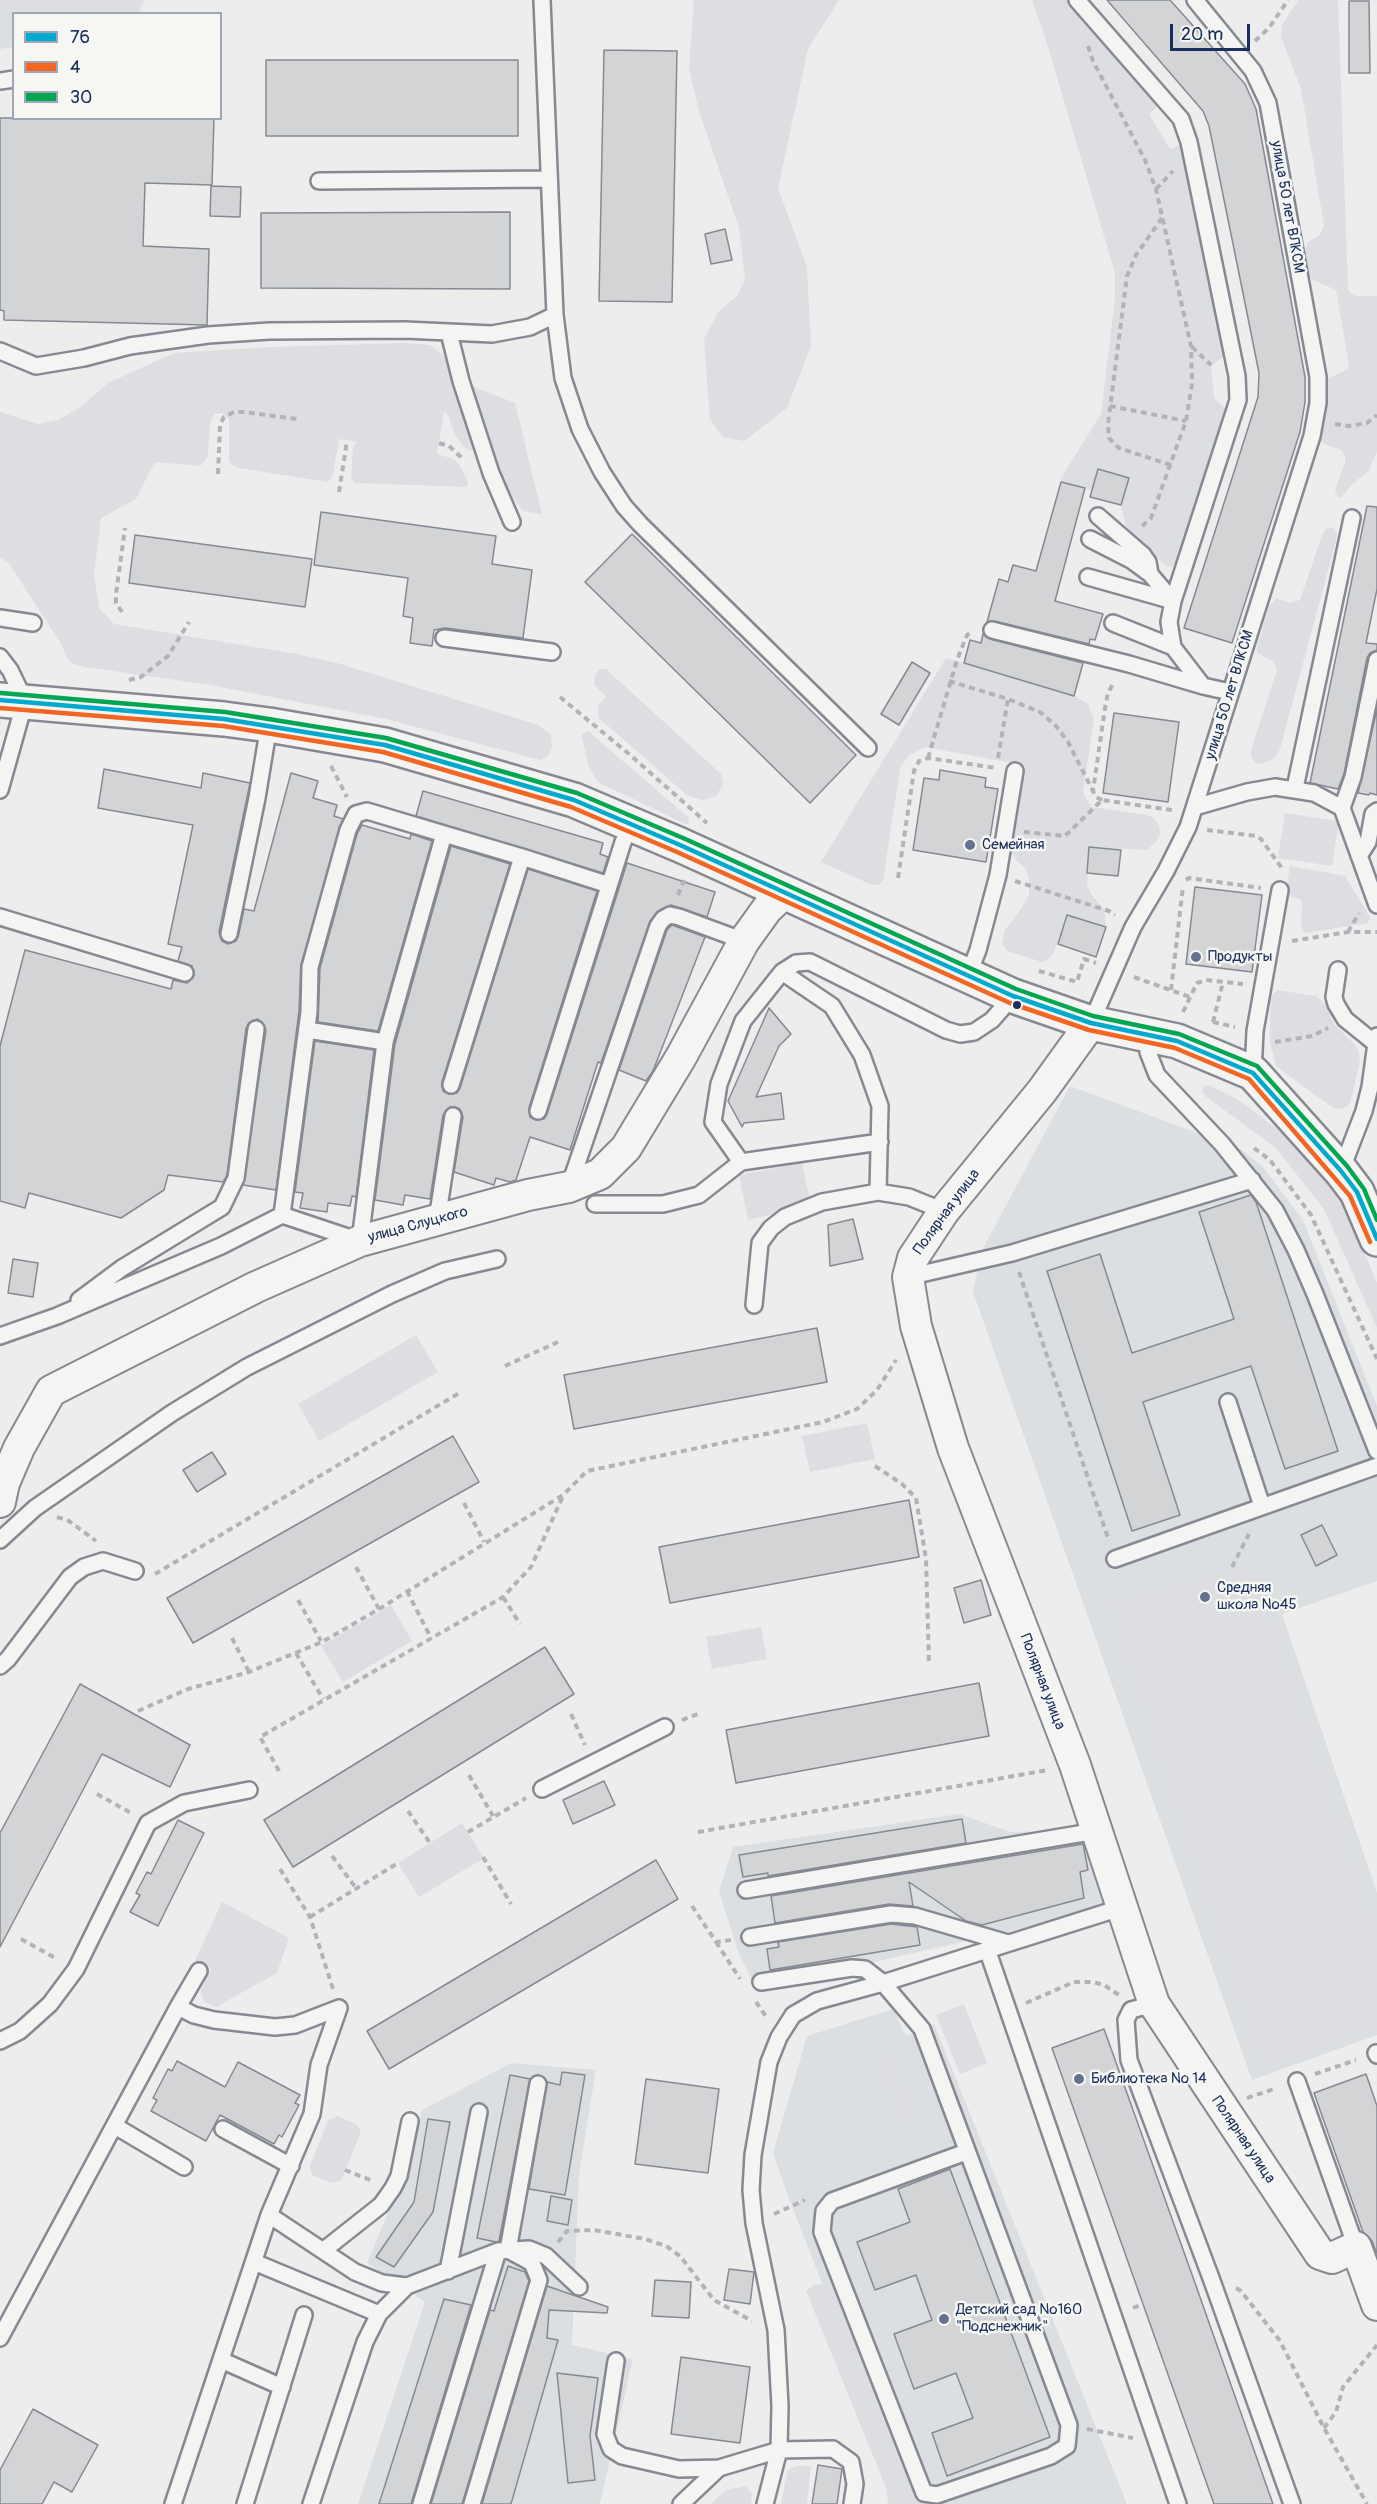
<!DOCTYPE html>
<html>
<head>
<meta charset="utf-8">
<style>
	body { margin:0 }
	#map { position:relative; width:1377px; height:2504px; overflow:hidden; background:#ededed; font-family:Pangolin,sans-serif }
	canvas { display:block }
	.legend { position:absolute; left:12px; top:12px; width:210px; height:108px; box-sizing:border-box; background:#f6f6f2; border:2px solid #9ea6b7; margin:0; padding:8px 10px; list-style:none; font-size:18px; color:#1b2f5e }
	.legend li { display:flex; align-items:center; gap:12px; height:30px }
	.legend b { width:30px; border:2px solid #9ea6b7 }
	.scale { position:absolute; left:1170px; top:24px; width:80px; height:27px; box-sizing:border-box; border:3px solid #1b2f5e; border-top:0; padding-left:8px; font-size:18px; line-height:21px; white-space:nowrap; color:#1b2f5e; -webkit-text-stroke:4px #f6f6f2; paint-order:stroke }
</style>
</head>
<body>
<div id="map">
<canvas width="1377" height="2504"></canvas>
<ul class="legend">
<li><b style="height:8px;background:#00a9ce"></b>76</li>
<li><b style="height:8px;background:#f26522"></b>4</li>
<li><b style="height:8px;background:#00a651"></b>30</li>
</ul>
<div class="scale">20 m</div>
</div>
<script>
const ctx = document.querySelector('canvas').getContext('2d');
ctx.lineJoin = 'round';
function paint(path, color) {
  ctx.fillStyle = color;
  ctx.fill(path, 'evenodd');
}
function shape(rows) {
  const path = new Path2D();
  for (const r of rows) {
    path.moveTo(r[0], r[1]);
    for (let i = 2; i < r.length; i += 2) path.lineTo(r[i], r[i + 1]);
  }
  return path;
}
function stroke(path, color, width, dash) {
  ctx.strokeStyle = color;
  ctx.lineWidth = width;
  ctx.lineCap = dash ? 'butt' : 'round';
  ctx.setLineDash(dash || []);
  ctx.stroke(path);
}
function label(font, color, halo, rows, align = 'center') {
  ctx.font = font + ' Pangolin,sans-serif';
  ctx.lineWidth = 5;
  ctx.setLineDash([]);
  ctx.textBaseline = 'middle';
  ctx.strokeStyle = halo;
  ctx.fillStyle = color;
  for (const [text, x, y, turn = 0] of rows) {
    ctx.save();
    ctx.translate(x, y);
    ctx.rotate((+turn || 0) * Math.PI / 180);
    ctx.textAlign = isNaN(turn) ? turn : align;
    if (halo) ctx.strokeText(text, 0, 0);
    ctx.fillText(text, 0, 0);
    ctx.restore();
  }
}
const built = shape([
	[1070,1086,1241,1149,1263,1167,1303,1220,1377,1406,1377,1581,1282,1614,1377,1893,1377,2035,1252,2080,973,1292,981,1252],
	[959,1814,1011,1832,1089,1830,1107,1909,756,1989,737,1949,719,1891,733,1847],
	[893,2009,906,2036,934,2024,1127,2504,908,2504,788,2196,773,2153,807,2036],
	[511,2063,596,2070,579,2174,572,2345,633,2359,600,2504,358,2504,425,2302,367,2263,398,2190,422,2110]
]);
const green = shape([
	[0,0,144,0,144,1,138,13,14,14,13,47,0,49],
	[694,0,839,0,808,49,778,188,807,267,811,346,787,408,744,441,723,437,710,419,704,339,718,312,737,296,745,279,739,228,699,111,689,69],
	[1032,0,1072,0,1162,102,1149,114,1170,149,1185,142,1228,353,1211,366,1214,398,1229,412,1180,561,1170,567,1165,565,1131,533,1125,524,1121,505,1129,478,1099,469,1092,490,1061,482,1061,478,1101,414,1115,299,1115,273,1045,37],
	[1298,0,1338,0,1348,289,1350,293,1356,296,1377,296,1377,452,1368,472,1352,484,1342,497,1338,497,1335,490,1345,463,1345,455,1341,450,1322,443,1320,439,1325,424,1327,382,1329,378,1348,369,1349,365,1336,290,1313,280,1309,276,1303,254,1308,242,1320,235,1324,225,1301,89,1281,37,1282,25],
	[404,343,430,345,444,356,473,448,471,451,464,447,455,435,448,415,444,411,437,454,454,459,460,466,467,479,468,485,466,487,356,483,351,478,353,448,357,442,339,439,333,475,328,482,239,468,232,465,229,461,229,419,222,413,215,414,210,422,208,456,204,462,200,466,157,462,153,465,136,499,101,518,94,575,99,608,114,624,297,654,337,663,539,725,551,735,552,748,548,756,540,760,386,719,210,685,85,667,73,664,66,657,62,645,8,562,0,558,0,412,38,424,58,420,79,408,108,383,174,353,271,347],
	[472,386,515,403,542,514,523,511,509,493,499,472],
	[1330,527,1334,529,1337,534,1336,541,1280,749,1275,758,1261,764,1256,763,1251,757,1251,750,1277,670,1273,661,1257,653,1257,647,1269,607,1276,598,1290,603,1300,600,1322,535,1325,530],
	[946,658,1074,696,1088,704,1094,720,1083,791,1087,801,1092,807,1147,815,1154,818,1159,826,1160,834,1156,842,1147,850,1090,847,1087,885,1091,894,1104,909,1106,927,1067,915,1054,952,1049,959,1042,962,1007,951,1002,943,1005,930,1021,909,1029,894,1029,878,1025,868,1016,860,1012,852,1024,776,1023,770,1017,764,926,747,909,755,900,768,883,881,879,885,872,885,821,862],
	[600,669,606,669,721,774,723,784,716,796,703,800,688,796,599,718,598,706,606,696,594,685,595,674],
	[588,731,689,818,689,824,685,824,598,782,589,767,582,738,582,734],
	[1285,813,1339,821,1332,866,1278,858],
	[1290,866,1345,876,1370,917,1368,923,1306,933,1303,931,1301,926,1302,903,1300,899,1289,896,1286,892],
	[1277,990,1316,996,1325,1004,1334,1024,1354,1044,1359,1052,1360,1062,1350,1104,1342,1109,1333,1108,1276,1066,1270,1042,1270,1020,1271,996],
	[1209,1085,1237,1099,1287,1136,1342,1200,1377,1283,1377,1328,1324,1209,1276,1148,1205,1096,1202,1092,1203,1086],
	[802,1163,811,1205,748,1220,739,1175],
	[416,1335,438,1372,319,1441,298,1404],
	[867,1423,875,1459,810,1472,802,1436],
	[1257,1561,1377,1918,1377,2029,1259,2073,1103,1602],
	[391,1605,412,1641,343,1682,321,1646],
	[761,1627,767,1659,712,1669,706,1637],
	[462,1823,484,1858,419,1897,398,1863],
	[222,1902,289,1938,277,1973,216,2007,205,2002,200,1992,211,1969,195,1961],
	[964,2004,987,2063,960,2074,936,2015],
	[890,2050,924,2111,901,2124,867,2064],
	[338,2116,357,2125,361,2132,341,2181,332,2183,312,2175,310,2166,328,2120],
	[825,2284,834,2294,917,2504,888,2504,887,2490,806,2291,813,2285],
	[798,2466,811,2466,807,2504,781,2504,787,2473,790,2468],
	[746,2486,752,2494,751,2504,711,2504,726,2490]
]);
const building = shape([
	[1107,0,1170,0,1245,84,1256,109,1305,377,1305,402,1300,432,1232,643,1184,628,1258,397,1259,373,1245,303,1209,126,1203,111,1107,0],
	[1349,1,1369,1,1370,73,1349,73,1349,1],
	[604,50,677,51,672,302,599,301,604,50],
	[266,60,518,60,518,136,266,136,266,60],
	[0,118,214,118,212,185,145,183,143,246,209,249,207,325,4,320,4,311,0,310,0,118],
	[211,186,241,187,240,217,210,216,211,186],
	[510,212,510,289,261,288,261,213,510,212],
	[725,229,732,260,711,264,705,234,725,229],
	[1098,469,1129,478,1121,505,1090,497,1098,469],
	[1061,482,1085,488,1055,601,1103,614,1095,640,1090,639,1089,644,994,621,987,622,999,579,1008,582,1013,565,1036,571,1061,482],
	[1367,506,1377,507,1377,589,1366,643,1377,644,1377,650,1370,653,1367,658,1344,774,1338,789,1310,783,1367,506],
	[321,512,496,536,492,564,532,570,523,638,445,628,434,630,432,646,410,643,413,618,403,616,408,578,314,565,321,512],
	[632,534,856,755,810,803,585,582,632,534],
	[135,535,312,559,305,607,129,583,135,535],
	[983,634,990,639,1083,663,1074,696,964,663,970,640,981,643,983,634],
	[912,662,930,673,899,725,881,714,912,662],
	[1377,709,1377,795,1370,793,1369,795,1358,793,1377,709],
	[1114,713,1179,722,1168,802,1103,793,1114,713],
	[104,769,201,788,203,773,250,783,219,932,222,941,228,944,236,941,238,937,244,909,254,911,291,773,318,781,313,798,337,805,334,816,343,819,301,965,299,1011,276,1190,243,1185,266,1030,262,1022,257,1019,249,1023,246,1028,227,1175,223,1182,168,1175,164,1190,121,1218,29,1193,25,1208,0,1201,0,1046,25,950,171,989,173,980,187,983,194,975,192,966,178,961,182,947,168,944,193,825,98,808,104,769],
	[940,770,986,778,985,787,998,789,986,862,913,850,924,778,939,780,940,770],
	[423,791,603,843,600,854,608,857,603,873,416,816,423,791],
	[362,825,410,839,411,834,432,841,378,1031,318,1022,320,968,357,834,362,825],
	[451,846,510,864,442,1082,443,1091,449,1094,457,1093,460,1088,528,869,597,891,529,1108,530,1117,536,1120,544,1119,547,1114,627,863,715,892,707,917,671,905,658,911,650,921,601,1063,598,1062,570,1150,530,1137,516,1180,510,1182,496,1178,494,1185,454,1172,463,1117,460,1109,450,1107,443,1115,430,1199,405,1195,403,1205,375,1200,395,1044,451,846],
	[1089,847,1121,850,1118,876,1087,873,1089,847],
	[1195,887,1262,895,1252,972,1186,964,1195,887],
	[1067,915,1106,927,1096,957,1058,944,1067,915],
	[672,925,705,937,653,1071,646,1081,619,1070,667,930,672,925],
	[769,1008,791,1034,779,1046,756,1097,781,1093,784,1119,744,1123,742,1127,728,1101,769,1008],
	[315,1041,374,1050,356,1197,352,1196,350,1206,328,1203,327,1212,300,1208,303,1193,295,1192,315,1041],
	[1251,1195,1256,1202,1338,1451,1285,1469,1251,1366,1143,1402,1180,1515,1132,1531,1047,1271,1100,1254,1132,1353,1234,1319,1199,1212,1251,1195],
	[853,1219,863,1259,830,1266,828,1225,853,1219],
	[13,1259,38,1263,33,1297,8,1293,13,1259],
	[817,1328,827,1382,574,1429,564,1375,817,1328],
	[453,1436,479,1482,193,1643,167,1598,453,1436],
	[212,1452,226,1474,197,1492,183,1470,212,1452],
	[909,1500,919,1557,670,1603,659,1547,909,1500],
	[1322,1525,1337,1555,1316,1566,1301,1535,1322,1525],
	[981,1580,991,1615,964,1623,954,1588,981,1580],
	[545,1647,574,1694,293,1867,264,1820,545,1647],
	[979,1683,989,1736,736,1783,726,1730,979,1683],
	[80,1684,190,1745,170,1787,102,1754,0,1947,0,1833,80,1684],
	[604,1781,615,1805,573,1824,563,1800,604,1781],
	[962,1819,966,1843,768,1876,768,1873,743,1877,739,1855,962,1819],
	[178,1820,204,1833,158,1926,130,1912,140,1895,136,1893,147,1872,151,1874,178,1820],
	[1083,1844,1088,1870,1080,1872,1084,1898,982,1925,966,1921,909,1882,913,1906,889,1904,775,1923,771,1896,1083,1844],
	[656,1860,678,1899,389,2069,367,2031,656,1860],
	[891,1924,917,1927,920,1945,770,1970,767,1949,779,1947,778,1942,891,1924],
	[1104,2029,1195,2283,1273,2504,1214,2504,1111,2214,1052,2048,1104,2029],
	[177,2061,225,2087,238,2062,300,2095,295,2103,299,2105,282,2137,279,2135,274,2144,220,2115,206,2141,151,2111,157,2100,153,2098,168,2069,172,2071,177,2061],
	[562,2072,585,2075,565,2195,529,2189,547,2082,560,2085,562,2072],
	[1366,2074,1377,2106,1377,2254,1372,2241,1363,2232,1314,2093,1366,2074],
	[510,2075,530,2079,499,2241,496,2242,477,2238,510,2075],
	[646,2079,719,2089,708,2173,635,2164,646,2079],
	[428,2119,450,2122,433,2212,394,2267,376,2257,414,2202,428,2119],
	[950,2169,1050,2437,947,2476,932,2433,973,2418,956,2373,914,2389,894,2334,932,2320,916,2275,875,2290,857,2242,910,2222,898,2189,950,2169],
	[551,2196,572,2200,568,2225,547,2221,551,2196],
	[508,2266,525,2272,529,2281,462,2504,431,2504,490,2310,494,2311,508,2266],
	[729,2269,754,2272,750,2304,724,2300,729,2269],
	[655,2280,691,2282,689,2318,652,2316,655,2280],
	[547,2286,608,2307,607,2313,549,2310,547,2338,558,2340,511,2504,482,2504,547,2286],
	[444,2299,471,2305,411,2504,379,2504,444,2299],
	[681,2357,750,2367,740,2443,671,2434,681,2357],
	[557,2373,598,2378,590,2436,595,2480,568,2483,557,2373],
	[33,2409,98,2445,72,2492,54,2482,42,2504,0,2504,0,2470,33,2409],
	[818,2465,842,2469,837,2504,812,2504,818,2465]
]);
const path = shape([
	[1255,41,1269,28,1288,0],
	[1088,46,1093,61,1145,160,1156,189,1191,346,1192,384,1186,421,1151,518,1141,527],
	[1156,189,1173,171],
	[1162,218,1136,255,1127,276,1108,424,1109,438,1119,448,1171,465],
	[1192,347,1211,365],
	[1110,406,1186,421],
	[1335,424,1349,426,1367,423,1377,415],
	[439,443,449,446,463,459],
	[218,474,220,425,224,417,234,412,243,412,297,419],
	[339,492,347,441],
	[122,612,116,603,116,594,125,528],
	[129,680,141,677,168,656,189,622],
	[949,681,1008,699,1040,712,1056,726,1068,742,1093,791],
	[560,697,629,754,707,823],
	[928,758,957,660,967,635,973,631],
	[998,758,1008,699],
	[331,766,347,797],
	[1102,800,1096,797,1093,791,1105,708,1108,693,1114,682],
	[1207,830,1256,836,1261,839,1281,867,1282,871],
	[1024,832,1065,836,1102,800,1172,810],
	[898,878,914,771,919,761,928,758,996,768],
	[1186,880,1189,878,1261,888],
	[1015,881,1109,911,1115,915],
	[678,895,684,880],
	[1348,932,1359,913],
	[1292,941,1348,932,1377,932],
	[1039,971,1077,982,1084,959,1096,963],
	[1134,977,1190,997],
	[1171,990,1183,886],
	[1183,1012,1197,983,1206,980,1243,984],
	[1213,1022,1235,1027],
	[1213,1022,1223,982],
	[1275,1042,1312,1036,1328,1028],
	[1254,1148,1270,1160,1311,1215,1377,1359],
	[1019,1272,1109,1541],
	[505,1366,558,1342],
	[875,1466,902,1484,916,1498,926,1559,929,1664],
	[464,1503,484,1542],
	[57,1517,69,1521,96,1541],
	[356,1567,379,1609],
	[1232,1567,1249,1534],
	[155,1574,461,1392],
	[407,1591,431,1638],
	[503,1597,520,1624],
	[298,1600,321,1641],
	[232,1638,249,1672],
	[296,1653,323,1699],
	[138,1711,188,1689,249,1672,322,1642,379,1609,563,1495,587,1471,823,1422,857,1409,877,1390,896,1360],
	[571,1714,585,1745],
	[682,1720,698,1714],
	[279,1771,260,1737,503,1597,531,1567,563,1496],
	[469,1775,493,1816],
	[97,1794,131,1813],
	[408,1811,430,1843],
	[468,1832,526,1798],
	[698,1832,1048,1770],
	[332,1856,356,1888],
	[483,1857,511,1904],
	[280,1869,310,1917,333,1989],
	[692,1906,716,1942,732,1940],
	[310,1917,398,1863],
	[21,1939,57,1959],
	[716,1942,740,1979],
	[756,2002,767,2018],
	[1026,2003,1074,1982,1093,1982,1104,1985,1119,1995],
	[1315,2074,1356,2060],
	[1247,2098,1277,2088],
	[345,2170,373,2181],
	[774,2214,805,2200],
	[558,2242,567,2231,594,2230,645,2239,666,2246,680,2256,714,2300,752,2321],
	[1236,2288,1241,2291,1280,2341,1324,2428,1367,2504],
	[1133,2308,1143,2304],
	[1324,2428,1336,2412,1343,2387,1377,2345],
	[1087,2429,1133,2438]
]);
const lane = shape([
	[542,0,555,315],
	[1077,0,1181,119,1189,142,1237,376,1238,400,1173,601,1169,622,1173,647,1203,686,1230,692],
	[0,81,14,79],
	[319,181,549,179],
	[449,333,461,381,491,473,512,522],
	[0,351,36,366,84,358,130,346,208,335,269,331,405,330,492,334,530,327,555,315,563,378,580,429,602,472,624,506,640,524,868,748],
	[1098,516,1143,555,1148,562,1150,574],
	[1090,539,1131,560,1150,574,1173,601],
	[1088,577,1173,601],
	[0,618,33,623],
	[1113,623,1173,647],
	[992,630,1129,664,1203,686],
	[444,638,552,652],
	[0,657,10,670,25,701,0,790],
	[1295,788,1352,518],
	[1195,807,1247,792,1275,787,1314,793,1342,808,1377,905],
	[1342,808,1353,777,1377,660],
	[1359,856,1368,842,1373,814,1377,811],
	[0,917,185,973],
	[229,934,257,798,269,725],
	[1338,970,1334,997,1336,1004,1345,1019,1376,1044],
	[782,972,832,1006,862,1055,880,1106,878,1192],
	[968,976,978,950,998,875,1015,771],
	[1091,1023,1133,927,1166,871,1188,827,1312,436,1318,403,1318,377,1268,103,1253,71,1195,0],
	[307,1030,385,1042],
	[1149,1036,1148,1052,1157,1075,1222,1144,1275,1210,1296,1250,1315,1294,1377,1451],
	[1253,1073,1255,1031,1280,890],
	[451,1085,522,857,609,885],
	[538,1111,623,842,632,824],
	[741,1162,880,1142],
	[1341,1171,1364,1111,1370,1087,1377,1036],
	[569,1187,658,926,663,919,670,915,679,917,744,941],
	[595,1204,663,1204,699,1195,741,1162,713,1122,719,1084,743,1021,782,972,796,963,810,962,946,1030,960,1034,974,1032,992,1020,1013,996],
	[282,1215,309,1012,310,967,348,830,356,814,367,811,444,834],
	[437,1220,453,1116],
	[908,1277,1012,1253,1252,1180],
	[79,1300,122,1268,222,1207,236,1178,256,1029],
	[754,1305,760,1243,771,1228,785,1217,822,1202,878,1192,909,1197,944,1211],
	[0,1336,57,1316,221,1246,282,1215,360,1241,385,1042,444,834,522,857],
	[1228,1402,1262,1506],
	[0,1540,35,1508,172,1413,247,1367,392,1294,445,1271,497,1259],
	[1115,1559,1377,1466],
	[0,1666,8,1659,70,1577,84,1567,103,1561,135,1571],
	[542,1789,665,1727],
	[746,1890,1096,1831],
	[750,1937,891,1914,915,1916,1008,1943],
	[987,1949,1178,2504],
	[761,1982,852,1968,865,1969,883,1983,922,2029,1069,2425,1067,2446,1051,2456,937,2495,924,2493,822,2232,824,2211,832,2201,966,2152],
	[1154,2004,1131,2010,1126,2020,1129,2060,1211,2278,1292,2504],
	[178,2007,199,1971],
	[0,2041,20,2031,50,2004,76,1969,148,1823,184,1803,249,1790],
	[1376,2053,1377,2055],
	[1297,2081,1356,2247],
	[115,2126,184,2167],
	[223,2129,291,2166],
	[269,2215,355,2272,382,2283,407,2286,498,2251,529,2249,546,2256,579,2287],
	[324,2250,381,2205,393,2188,399,2176,410,2121],
	[254,2262,379,2314,365,2342,311,2504],
	[448,2271,479,2112],
	[379,2314,407,2286],
	[0,2338,178,2007,194,2015,214,2020,275,2027,295,2025,339,2008],
	[221,2360,282,2387],
	[616,2361,605,2434,611,2449,622,2456,679,2469,719,2468,779,2450,833,2449,851,2462,855,2484,852,2504],
	[173,2504,269,2215,312,2114,319,2065,339,2008],
	[245,2504,304,2315],
	[421,2504,498,2251],
	[472,2504,539,2280,532,2263,508,2250,538,2084],
	[681,2504,719,2468],
	[765,2504,779,2450,780,2406,776,2330,754,2223,751,2190,753,2155,769,2062,779,2037,793,2015,817,2001,883,1983,1120,1908]
]);
const street = shape([
	[1091,1023,1042,1091,944,1211,913,1258,908,1277,916,1326,953,1448,1075,1765,1154,2004,1320,2254,1332,2258,1356,2247,1377,2305],
	[0,1502,4,1483,19,1448,51,1391,256,1287,360,1241,528,1195,569,1187,600,1174,626,1148,681,1057,744,941,767,909,784,893]
]);
const secondary = shape([
	[0,700,224,719,269,725,385,745,574,800,680,845,1013,996,1091,1023,1177,1041,1253,1073,1341,1171,1357,1192,1377,1239]
]);
const bus1 = shape([
	[0,700,224,719,385,745,574,800,680,845,1013,996,1091,1023,1177,1041,1253,1073,1341,1171,1357,1192,1377,1239]
]);
const bus2 = shape([
	[0,708,223,726,383,752,571,807,677,852,1010,1003,1089,1030,1175,1048,1249,1079,1350,1196,1370,1242]
]);
const bus3 = shape([
	[1,693,225,712,386,738,577,793,683,838,1016,989,1093,1016,1179,1034,1257,1066,1347,1166,1364,1189,1377,1220]
]);
const markers = [
	[970,845,6,"#647290"],
	[1196,957,6,"#647290"],
	[1017,1005,5,"#1b2f5e"],
	[1205,1597,6,"#647290"],
	[1079,2079,6,"#647290"],
	[944,2319,6,"#647290"]
];
const streetNames = [
	["улица 50 лет ВЛКСМ",1287,207,80],
	["улица 50 лет ВЛКСМ",1230,695,-73],
	["Полярная улица",947,1212,-54],
	["улица Слуцкого",418,1225,-15],
	["Полярная улица",1042,1682,69],
	["Полярная улица",1243,2140,56]
];
const poiNames = [
	["Семейная",982,845],
	["Продукты",1208,957],
	["Средняя",1217,1588],
	["школа №45",1217,1605],
	["Библиотека № 14",1091,2079],
	["Детский сад №160",956,2310],
	["\"Подснежник\"",956,2327]
];
paint(built, '#dcdfe1');
paint(green, '#dcdee1');
paint(building, '#d3d4d6');
stroke(building, '#868992', 1.5);
stroke(lane, '#868992', 20);
stroke(street, '#868992', 34);
stroke(secondary, '#868992', 38);
stroke(path, '#b1b3b8', 4, [6, 4.5]);
stroke(lane, '#f4f4f2', 15);
stroke(street, '#f4f4f2', 30);
stroke(secondary, '#f4f4f2', 33);
stroke(bus1, '#00a9ce', 4.5);
stroke(bus2, '#f26522', 4.5);
stroke(bus3, '#00a651', 4.5);
for (const [x, y, r, color] of markers) {
  const dot = new Path2D();
  dot.arc(x, y, r, 0, 2 * Math.PI);
  ctx.fillStyle = color;
  ctx.fill(dot);
  stroke(dot, '#f6f6f2', 2);
}
label('15px', '#1b2f5e', '#f6f6f2', streetNames);
label('15px', '#1b2f5e', '#f6f6f2', poiNames, 'left');
</script>
</body>
</html>
